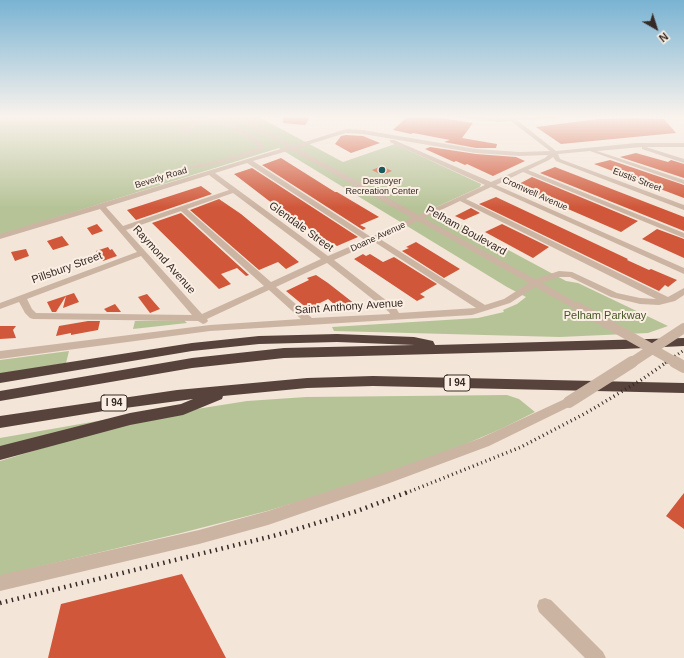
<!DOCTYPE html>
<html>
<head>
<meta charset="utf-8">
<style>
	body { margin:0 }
	#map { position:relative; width:684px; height:658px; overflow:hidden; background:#f3e5d8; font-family:Helvetica,sans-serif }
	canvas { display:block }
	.north { position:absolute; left:636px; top:8px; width:40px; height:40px; -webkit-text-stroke:3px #fbefe4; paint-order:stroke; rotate:141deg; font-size:11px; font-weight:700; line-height:16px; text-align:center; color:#362a26 }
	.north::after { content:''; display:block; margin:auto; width:14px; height:18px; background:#362a26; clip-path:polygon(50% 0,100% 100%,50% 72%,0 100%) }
</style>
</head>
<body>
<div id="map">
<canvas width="684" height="658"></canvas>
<div class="north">N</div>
</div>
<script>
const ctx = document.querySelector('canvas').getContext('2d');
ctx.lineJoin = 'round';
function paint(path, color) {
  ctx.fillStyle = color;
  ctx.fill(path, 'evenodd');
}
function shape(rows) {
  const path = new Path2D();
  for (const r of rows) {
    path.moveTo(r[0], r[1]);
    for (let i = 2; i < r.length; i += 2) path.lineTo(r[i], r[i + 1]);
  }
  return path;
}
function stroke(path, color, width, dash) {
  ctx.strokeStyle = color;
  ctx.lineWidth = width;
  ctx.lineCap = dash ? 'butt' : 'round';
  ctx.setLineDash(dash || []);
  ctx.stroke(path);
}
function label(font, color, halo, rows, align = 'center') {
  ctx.font = font + ' Helvetica,sans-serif';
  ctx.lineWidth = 4;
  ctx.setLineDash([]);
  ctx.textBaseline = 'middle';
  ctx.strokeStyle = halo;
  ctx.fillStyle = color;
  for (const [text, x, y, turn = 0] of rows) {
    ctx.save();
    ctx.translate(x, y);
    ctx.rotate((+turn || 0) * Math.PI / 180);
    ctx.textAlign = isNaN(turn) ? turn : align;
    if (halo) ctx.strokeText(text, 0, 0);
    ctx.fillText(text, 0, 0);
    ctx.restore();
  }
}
const green = shape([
	[0,116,257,116,343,162,395,144,481,184,480,187,432,209,566,281,578,283,668,326,648,333,560,337,334,331,332,327,478,318,504,312,503,310,517,304,526,297,507,287,279,148,0,235],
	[184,320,187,323,133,329,135,321],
	[69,351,66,363,0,374,0,360],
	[507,395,519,399,535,412,503,428,459,447,348,487,267,511,181,533,0,576,0,461,103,430,184,411,247,401,306,397],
	[109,419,0,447,0,438]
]);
const building = shape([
	[408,116,429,116,473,123,462,138,497,144,496,148,476,148,444,142,450,140,413,133,411,134,393,130],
	[283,117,310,117,305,125,283,123],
	[635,118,664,119,676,133,561,144,536,127,598,119],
	[346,135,363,136,380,143,351,153,335,144,341,136],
	[430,147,476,154,516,157,525,161,493,176,467,164,465,165,456,161,454,162,425,149],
	[636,153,668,162,671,160,684,164,684,178,620,157],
	[281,158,335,192,337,192,379,217,360,225,366,228,363,230,262,165],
	[610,160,684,185,684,198,594,164],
	[382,166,392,171,382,175,372,170],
	[555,167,684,217,684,231,540,173],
	[252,168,358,237,337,246,327,240,326,240,281,210,234,174],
	[532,177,638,221,621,232,515,186],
	[201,186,212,194,136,220,127,210],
	[496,197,628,259,627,260,649,270,651,269,677,280,668,287,665,285,659,291,479,204],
	[219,199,241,214,299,262,286,269,278,262,259,270,190,210],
	[471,208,480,213,464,220,455,216],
	[181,213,249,275,246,276,237,268,221,274,231,284,219,289,152,223],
	[97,224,103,231,92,235,87,228],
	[502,224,549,247,533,258,485,232],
	[657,229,684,239,684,258,642,239],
	[62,236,69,245,53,250,47,241],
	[416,242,434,253,460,269,444,278,402,251,409,248,406,247],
	[108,247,110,250,112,249,117,256,103,261,96,251],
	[26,249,29,256,15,261,11,252],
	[363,254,366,256,370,254,383,262,394,257,437,284,420,294,425,297,417,301,354,259],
	[316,275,328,283,360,308,340,309,328,299,308,309,286,291,309,280,307,278],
	[74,293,79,302,63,308,66,296,56,312,52,312,47,302],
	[147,294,160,309,150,313,138,297],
	[115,304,121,312,107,312,104,309],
	[88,321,100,321,98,330,71,335,71,333,56,336,59,326],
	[0,326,16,326,13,330,16,338,0,339],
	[684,493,684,529,666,516],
	[182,574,226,658,48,658,61,604]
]);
const minor = shape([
	[207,116,215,116,243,130,258,140,265,148,262,151,227,162,179,171,179,169,224,159,259,148,254,142,239,132,211,118,194,127,189,131,187,134,183,134,184,129,207,116],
	[233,116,239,116,292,146,346,129,363,130,476,149,520,152,550,151,511,121,500,122,464,118,462,116,500,118,507,118,506,116,513,118,563,116,561,118,517,120,556,151,636,143,684,143,684,147,646,147,684,159,684,163,642,149,642,147,597,151,684,180,684,184,590,151,558,154,560,159,684,205,684,210,556,161,553,157,549,160,528,170,684,233,684,238,523,172,496,185,684,268,684,274,491,187,466,199,668,297,684,288,684,295,675,301,659,305,640,304,611,297,570,277,559,277,542,283,581,305,583,307,581,309,575,309,535,287,510,303,472,315,210,331,0,359,0,351,210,325,301,319,269,290,207,319,208,321,206,323,203,324,198,321,33,319,30,318,25,313,19,302,0,309,0,303,137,252,100,209,0,239,0,234,287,147,233,116],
	[346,133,363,134,476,153,520,156,548,155,545,158,491,182,394,140,390,140,390,142,485,185,419,215,297,148,346,133],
	[291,150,412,218,371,237,253,161,291,150],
	[247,163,365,240,328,256,215,173,247,163],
	[209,175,229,190,123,226,106,207,209,175],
	[233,193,321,259,271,282,187,209,233,193],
	[460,201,656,299,640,298,617,293,572,272,559,271,535,279,424,218,460,201],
	[181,211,264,286,202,314,126,230,181,211],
	[418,221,529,283,504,299,485,305,380,239,418,221],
	[372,243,376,243,476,308,399,313,396,308,334,260,372,243],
	[141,256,192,315,36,313,32,309,27,299,141,256],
	[327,263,389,312,390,314,312,318,276,287,327,263],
	[569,397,573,399,575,402,573,405,489,446,387,484,268,525,199,544,0,591,0,575,199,530,268,511,387,472,481,438,569,397],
	[545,598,551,600,603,652,606,658,585,658,539,612,537,606,539,600,545,598]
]);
const highway = shape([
	[337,334,414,337,433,341,435,345,684,338,684,346,624,349,284,358,192,368,0,401,0,391,192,358,284,348,415,345,337,342,259,344,192,351,0,383,0,373,192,343,259,336,337,334],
	[373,376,684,383,684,393,373,386,307,388,223,396,222,399,183,415,130,425,0,460,0,446,130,413,181,404,193,399,110,410,0,428,0,416,177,390,307,378,373,376]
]);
const railFar2 = shape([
	[665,363,684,350]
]);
const railFar1 = shape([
	[406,493,521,447,586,413,641,380,667,362]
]);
const rail = shape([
	[0,603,277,535,357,511,408,492]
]);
const minorBridgeFar1 = shape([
	[578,307,677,363],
	[631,363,684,328]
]);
const minorBridge = shape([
	[675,362,684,367],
	[569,402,632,362]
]);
const markers = [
	[382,170,4,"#18595b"]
];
const farStreetnames = [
	["Beverly Road",161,178,-17],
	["Eustis Street",637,180,21],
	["Cromwell Avenue",535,194,24],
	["Doane Avenue",378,237,-25]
];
const farPoinames = [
	["Desnoyer",382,182],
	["Recreation Center",382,192]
];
const shields = [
	[457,383,26],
	[114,403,26]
];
const shieldNames = [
	["I 94",457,383],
	["I 94",114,403]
];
const streetNames = [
	["Glendale Street",301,227,36],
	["Pelham Boulevard",466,231,29],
	["Raymond Avenue",164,260,48],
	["Pillsbury Street",67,268,-20],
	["Saint Anthony Avenue",349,307,-4]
];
const parkNames = [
	["Pelham Parkway",605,316]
];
paint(green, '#b6c397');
paint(building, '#d05739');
paint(minor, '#ccb4a3');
paint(highway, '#58433c');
stroke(railFar2, '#362a26', 3, [1, 3]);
stroke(railFar1, '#362a26', 3.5, [1, 3.5]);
stroke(rail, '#362a26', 4.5, [1.5, 4.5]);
stroke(minorBridgeFar1, '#ccb4a3', 10);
stroke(minorBridge, '#ccb4a3', 12);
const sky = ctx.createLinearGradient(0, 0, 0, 208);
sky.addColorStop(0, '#79b3d2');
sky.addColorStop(0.56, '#faf3ed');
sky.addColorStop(1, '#faf3ed00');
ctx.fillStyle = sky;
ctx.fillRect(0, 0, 684, 208);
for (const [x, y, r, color] of markers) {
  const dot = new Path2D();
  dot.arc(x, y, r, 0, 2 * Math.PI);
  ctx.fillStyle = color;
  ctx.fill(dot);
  stroke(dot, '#fbefe4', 1.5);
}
label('9px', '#362a26', '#fbefe4', farStreetnames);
label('9px', '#362a26', '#fbefe4', farPoinames);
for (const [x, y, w] of shields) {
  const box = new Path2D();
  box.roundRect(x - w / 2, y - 8, w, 16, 3);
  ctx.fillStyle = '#fbefe4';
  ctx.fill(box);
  stroke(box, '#362a26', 1);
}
label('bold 10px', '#362a26', null, shieldNames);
label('11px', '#362a26', '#fbefe4', streetNames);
label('11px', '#475627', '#fbefe4', parkNames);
</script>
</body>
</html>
